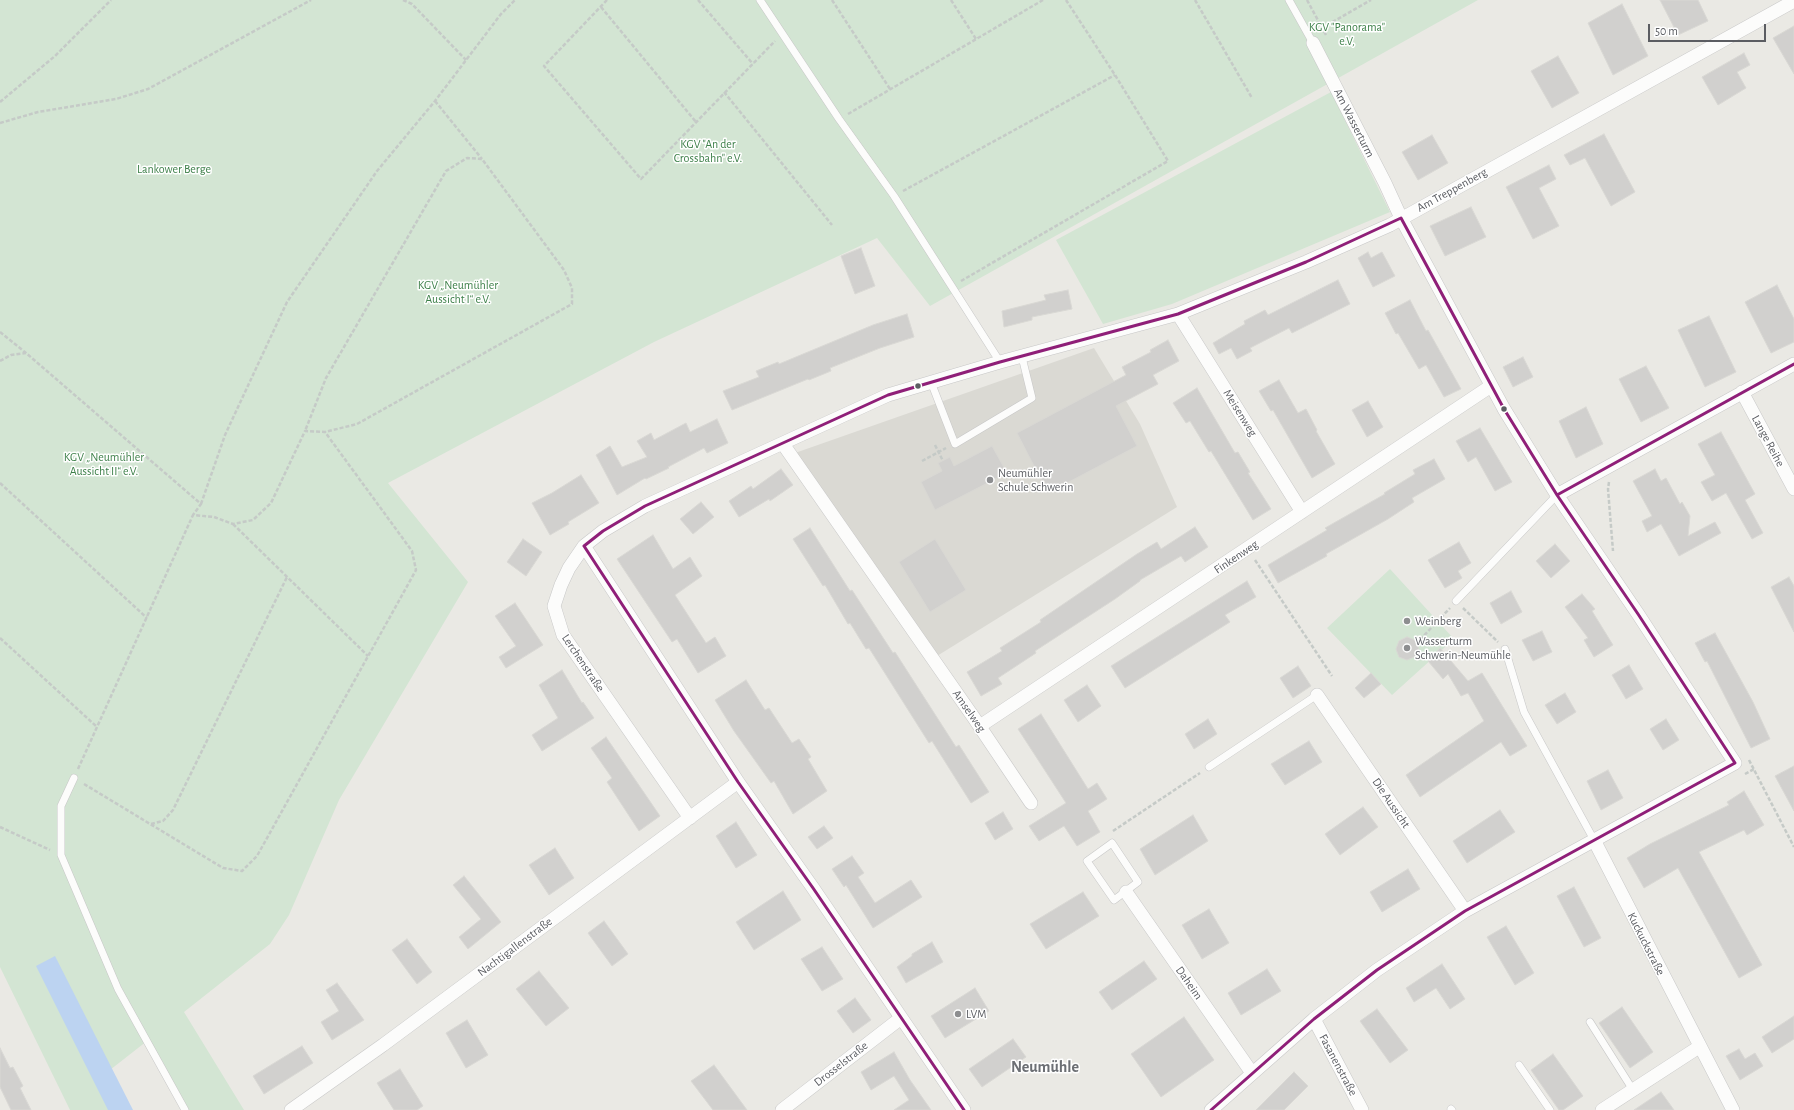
<!DOCTYPE html>
<html>
<head>
<meta charset="utf-8">
<style>
	body { margin:0 }
	#map { position:relative; width:1794px; height:1110px; overflow:hidden; background:#eae9e4; font-family:"Alegreya Sans",sans-serif }
	canvas { display:block }
	.scale { position:absolute; left:1648px; top:24px; width:118px; height:18px; box-sizing:border-box; border:2px solid #5b5d62; border-top:0; padding-left:5px; font-size:12px; line-height:14px; white-space:nowrap; color:#5b5d62; -webkit-text-stroke:3px #fff; paint-order:stroke }
</style>
</head>
<body>
<div id="map">
<canvas width="1794" height="1110"></canvas>
<div class="scale">50 m</div>
</div>
<script>
const ctx = document.querySelector('canvas').getContext('2d');
ctx.lineJoin = 'round';
function paint(path, color) {
  ctx.fillStyle = color;
  ctx.fill(path, 'evenodd');
}
function shape(rows) {
  const path = new Path2D();
  for (const r of rows) {
    path.moveTo(r[0], r[1]);
    for (let i = 2; i < r.length; i += 2) path.lineTo(r[i], r[i + 1]);
  }
  return path;
}
function stroke(path, color, width, dash) {
  ctx.strokeStyle = color;
  ctx.lineWidth = width;
  ctx.lineCap = dash ? 'butt' : 'round';
  ctx.setLineDash(dash || []);
  ctx.stroke(path);
}
function label(font, color, halo, rows, align = 'center') {
  ctx.font = font + ' "Alegreya Sans",sans-serif';
  ctx.lineWidth = 3;
  ctx.setLineDash([]);
  ctx.textBaseline = 'middle';
  ctx.strokeStyle = halo;
  ctx.fillStyle = color;
  for (const [text, x, y, turn = 0] of rows) {
    ctx.save();
    ctx.translate(x, y);
    ctx.rotate((+turn || 0) * Math.PI / 180);
    ctx.textAlign = isNaN(turn) ? turn : align;
    if (halo) ctx.strokeText(text, 0, 0);
    ctx.fillText(text, 0, 0);
    ctx.restore();
  }
}
const education = shape([
	[1094,348,1140,424,1177,507,937,656,795,453]
]);
const green = shape([
	[0,0,1478,0,930,306,877,238,654,342,388,483,468,582,339,800,289,915,270,944,184,1012,244,1110,185,1110,147,1041,101,1077,118,1110,70,1110,0,967],
	[1331,92,1390,212,1172,304,1103,324,1056,240],
	[1390,569,1454,639,1392,695,1327,628]
]);
const water = shape([
	[55,956,133,1110,108,1110,36,966]
]);
const building = shape([
	[1660,0,1698,0,1708,21,1678,35,1660,0],
	[1622,4,1648,56,1613,75,1588,23,1622,4],
	[1794,26,1794,74,1773,38,1794,26],
	[1744,53,1750,65,1737,72,1746,88,1718,105,1702,77,1744,53],
	[1558,56,1579,93,1552,108,1531,71,1558,56],
	[1604,134,1635,192,1611,206,1585,158,1570,165,1564,155,1604,134],
	[1432,135,1448,163,1418,180,1402,152,1432,135],
	[1549,165,1556,179,1539,188,1559,226,1533,239,1506,187,1549,165],
	[1471,207,1486,237,1445,256,1430,226,1471,207],
	[861,248,875,286,855,294,841,256,861,248],
	[1368,252,1371,258,1382,252,1395,276,1373,287,1358,258,1368,252],
	[1338,280,1350,304,1292,333,1289,328,1250,348,1252,351,1237,359,1231,348,1219,354,1213,343,1245,324,1244,321,1265,310,1268,315,1338,280],
	[1777,285,1794,319,1794,342,1771,353,1745,302,1777,285],
	[1068,290,1072,309,1032,317,1032,320,1004,327,1002,311,1046,300,1044,295,1068,290],
	[1410,300,1426,331,1428,330,1461,389,1444,397,1426,365,1419,369,1398,333,1396,334,1385,313,1410,300],
	[907,314,914,337,880,348,830,368,831,371,809,380,808,379,732,410,723,391,759,377,756,371,778,362,779,364,873,325,907,314],
	[1709,316,1736,372,1705,387,1678,330,1709,316],
	[1168,340,1179,361,1153,375,1158,384,1116,406,1137,446,1048,493,1017,433,1126,375,1122,367,1151,352,1150,350,1168,340],
	[1523,357,1533,377,1513,387,1503,367,1523,357],
	[1646,366,1669,408,1641,422,1619,379,1646,366],
	[1279,380,1298,413,1306,409,1317,430,1316,431,1335,464,1312,478,1273,410,1271,411,1259,391,1279,380],
	[1197,388,1235,453,1238,452,1250,472,1248,473,1271,509,1253,520,1211,451,1209,452,1190,421,1186,423,1173,403,1197,388],
	[1368,401,1383,427,1367,437,1352,410,1368,401],
	[1586,407,1603,444,1576,458,1559,421,1586,407],
	[717,419,728,443,707,453,704,448,668,467,669,468,646,479,645,478,617,495,596,455,610,446,622,467,647,457,637,441,651,433,654,440,686,423,690,432,717,419],
	[1480,428,1512,482,1495,491,1476,457,1468,462,1456,441,1480,428],
	[1721,432,1755,494,1745,500,1763,533,1752,539,1726,493,1712,501,1701,482,1715,475,1698,444,1721,432],
	[992,446,1007,473,935,510,921,482,942,471,938,463,950,457,954,466,992,446],
	[1434,459,1445,479,1412,498,1414,502,1388,519,1326,554,1327,556,1278,583,1268,565,1327,530,1325,528,1385,494,1384,493,1415,474,1413,470,1434,459],
	[781,469,793,485,770,501,769,499,739,517,729,501,751,486,753,489,781,469],
	[1655,469,1661,481,1666,478,1680,504,1682,502,1690,516,1688,536,1715,522,1721,533,1679,556,1661,524,1647,532,1642,521,1652,516,1633,481,1655,469],
	[581,475,599,503,568,522,569,524,550,535,532,503,552,493,581,475],
	[701,502,714,517,693,534,680,519,701,502],
	[1195,527,1208,547,1185,562,1181,556,1140,580,1140,581,1115,599,1035,651,1036,653,998,678,1002,684,981,696,967,672,1002,651,1000,648,1041,622,1040,620,1137,554,1157,542,1161,549,1195,527],
	[810,528,850,591,852,590,893,653,895,652,956,747,959,745,989,792,971,803,932,741,929,743,869,648,866,649,850,623,848,624,825,585,823,586,793,539,810,528],
	[653,535,673,569,690,557,702,576,675,595,706,643,715,637,726,656,698,673,677,639,672,642,617,559,653,535],
	[523,539,542,552,526,576,507,562,523,539],
	[935,539,966,590,930,612,899,562,935,539],
	[1459,542,1471,563,1458,571,1462,578,1445,588,1428,560,1459,542],
	[1555,544,1570,561,1551,578,1536,561,1555,544],
	[1789,577,1794,586,1794,632,1771,587,1789,577],
	[1247,581,1256,597,1225,615,1230,622,1125,688,1111,666,1247,581],
	[1511,591,1522,612,1501,624,1490,603,1511,591],
	[1582,594,1595,609,1592,611,1613,645,1594,657,1584,640,1588,638,1565,607,1582,594],
	[515,603,543,645,506,668,499,657,516,646,495,616,515,603],
	[1542,631,1552,652,1533,661,1522,640,1542,631],
	[1715,633,1753,702,1770,739,1751,748,1707,661,1705,662,1695,643,1715,633],
	[1407,637,1415,640,1421,654,1407,660,1399,657,1396,649,1399,641,1407,637],
	[1440,648,1468,681,1482,673,1527,746,1510,756,1501,742,1420,797,1406,775,1484,721,1468,693,1461,696,1448,674,1443,679,1428,661,1440,648],
	[1629,665,1643,689,1626,699,1612,675,1629,665],
	[1298,666,1311,686,1293,698,1280,678,1298,666],
	[562,670,582,703,583,702,594,718,542,751,532,735,558,718,539,685,562,670],
	[1371,673,1381,684,1364,698,1355,688,1371,673],
	[746,680,765,710,769,708,792,743,799,739,811,757,808,759,827,791,793,814,774,781,771,783,734,731,715,700,746,680],
	[1087,685,1101,706,1078,722,1064,700,1087,685],
	[1565,693,1576,712,1557,724,1545,705,1565,693],
	[1041,714,1088,789,1097,783,1107,799,1088,811,1100,832,1077,846,1064,826,1039,841,1029,826,1066,803,1018,729,1041,714],
	[1208,719,1217,734,1194,749,1185,734,1208,719],
	[1666,719,1679,740,1663,750,1650,729,1666,719],
	[606,737,660,816,639,831,607,782,612,778,591,748,606,737],
	[1309,741,1322,762,1285,785,1271,764,1309,741],
	[1794,766,1794,811,1775,776,1794,766],
	[1608,770,1623,798,1601,810,1587,781,1608,770],
	[1744,791,1764,825,1747,835,1744,830,1699,852,1762,965,1739,978,1678,868,1644,888,1627,858,1650,844,1729,805,1727,802,1744,791],
	[1363,807,1378,827,1340,855,1325,834,1363,807],
	[1500,810,1515,832,1467,863,1453,841,1500,810],
	[1003,812,1013,829,995,840,985,823,1003,812],
	[1193,815,1208,841,1155,875,1140,849,1193,815],
	[736,822,757,855,736,868,716,836,736,822],
	[824,826,833,838,817,849,808,837,824,826],
	[555,848,574,878,549,895,529,865,555,848],
	[852,856,864,873,858,877,875,903,911,880,922,897,873,928,846,885,844,887,832,869,852,856],
	[1408,869,1420,889,1382,912,1370,892,1408,869],
	[464,876,501,922,468,949,459,937,481,919,453,885,464,876],
	[1574,887,1601,938,1584,947,1557,896,1574,887],
	[783,891,801,920,754,950,736,922,783,891],
	[1083,892,1099,916,1046,949,1030,924,1083,892],
	[1209,909,1229,943,1202,959,1182,925,1209,909],
	[604,921,628,954,612,966,588,933,604,921],
	[1506,926,1534,973,1515,985,1487,937,1506,926],
	[407,939,432,972,417,984,392,950,407,939],
	[932,942,943,962,906,983,897,967,912,956,912,954,932,942],
	[822,947,843,979,822,991,801,959,822,947],
	[1144,961,1157,979,1112,1010,1099,992,1144,961],
	[1442,964,1465,999,1450,1009,1436,988,1414,1002,1406,988,1442,964],
	[1267,969,1281,991,1241,1015,1228,993,1267,969],
	[539,971,569,1008,546,1026,516,989,539,971],
	[337,983,364,1020,332,1040,321,1022,339,1011,326,990,337,983],
	[975,988,989,1011,945,1038,931,1016,975,988],
	[855,998,871,1020,853,1033,837,1011,855,998],
	[1622,1007,1653,1052,1630,1068,1599,1023,1622,1007],
	[1377,1009,1408,1050,1390,1063,1360,1021,1377,1009],
	[1794,1016,1794,1039,1772,1053,1762,1037,1794,1016],
	[1184,1017,1214,1060,1161,1097,1131,1054,1184,1017],
	[467,1020,488,1055,466,1068,446,1033,467,1020],
	[1013,1039,1026,1057,982,1087,969,1069,1013,1039],
	[302,1046,313,1063,264,1094,253,1076,302,1046],
	[0,1048,10,1068,13,1067,23,1086,20,1088,31,1110,11,1110,0,1087,0,1048],
	[1739,1049,1745,1059,1755,1053,1763,1066,1740,1080,1726,1056,1739,1049],
	[894,1052,910,1080,931,1110,894,1110,909,1100,894,1076,871,1090,861,1072,894,1052],
	[1553,1054,1583,1096,1563,1110,1559,1110,1531,1070,1553,1054],
	[714,1065,747,1110,713,1110,691,1081,714,1065],
	[400,1069,423,1106,417,1110,394,1110,377,1083,400,1069],
	[1294,1072,1308,1086,1284,1110,1256,1110,1294,1072],
	[1661,1092,1674,1110,1634,1110,1661,1092]
]);
const path = shape([
	[403,0,412,4,466,60],
	[607,0,544,66,641,179,775,41],
	[698,0,753,64],
	[832,0,890,89],
	[951,0,976,39],
	[1195,0,1252,98],
	[1307,0,1326,35],
	[601,7,696,122],
	[1322,28,1371,0],
	[724,92,832,225],
	[435,101,482,159],
	[0,102,55,56,111,0],
	[848,114,1043,0],
	[0,123,38,112,116,99,148,89,311,0],
	[903,191,1115,75],
	[961,281,1168,161,1115,75,1066,0],
	[0,332,26,353],
	[0,361,11,355,26,353,201,504,193,515],
	[935,445,943,461],
	[922,461,946,448],
	[1609,482,1608,489,1613,551],
	[0,483,147,618],
	[201,504,225,435,287,302,377,171,435,101,501,14,515,0],
	[233,524,368,656],
	[1255,560,1332,676],
	[1463,608,1498,642],
	[0,638,97,727],
	[1416,644,1450,608],
	[1749,760,1794,847],
	[78,769,193,515,214,517,233,524,253,520,271,503,305,431,325,432,357,424,572,304,572,288,564,270,482,159,467,158,446,171,326,378,305,431],
	[1745,774,1754,769],
	[84,784,223,868,242,871,257,856,416,570,412,551,325,432],
	[151,824,163,821,173,810,287,577],
	[0,827,50,850],
	[1113,831,1200,773]
]);
const lane = shape([
	[760,0,839,119,894,196,1000,362],
	[1289,0,1313,43],
	[931,382,955,444,1032,398,1022,357],
	[1456,601,1557,495],
	[1505,649,1524,712,1594,840],
	[1209,767,1317,695],
	[74,778,61,806,61,855,118,989,185,1110],
	[1112,843,1138,882,1114,900,1087,861,1112,843],
	[1590,1022,1633,1090],
	[1519,1065,1550,1110],
	[1451,1109,1452,1110]
]);
const street = shape([
	[1178,314,1302,512],
	[1742,392,1794,489],
	[783,444,974,718,1031,803],
	[1557,495,1794,364],
	[584,546,738,782,813,888,964,1110],
	[1317,695,1465,911],
	[980,726,1491,386],
	[690,818,563,635,554,606,561,585,569,568,584,546,603,531,645,506,888,395,1000,362,1178,314,1306,262,1390,225,1794,1],
	[1594,840,1733,1110],
	[1126,892,1252,1073],
	[1314,1019,1362,1110],
	[291,1110,383,1045,738,782],
	[782,1110,901,1018],
	[1211,1110,1314,1019,1377,970,1465,911,1735,763,1638,614,1557,495,1504,409,1401,218,1385,183,1313,43],
	[1602,1110,1699,1047]
]);
const bus1 = shape([
	[1557,495,1794,364],
	[964,1110,813,888,738,782,584,546,603,531,645,506,888,395,1000,362,1178,314,1306,262,1401,218,1504,409,1557,495,1638,614,1735,763,1465,911,1377,970,1314,1019,1211,1110]
]);
const markers = [
	[918,386,3.5,"#5b5d62"],
	[1504,409,3.5,"#5b5d62"],
	[990,480,4,"#8d8e90"],
	[1407,621,4,"#8d8e90"],
	[1407,648,4,"#8d8e90"],
	[958,1014,4,"#8d8e90"]
];
const parkNames = [
	["KGV \"Panorama\"",1347,27],
	["e.V,",1347,41],
	["KGV \"An der",708,144],
	["Crossbahn\" e.V.",708,158],
	["Lankower Berge",174,169],
	["KGV „Neumühler",458,285],
	["Aussicht I“ e.V.",458,299],
	["KGV „Neumühler",104,457],
	["Aussicht II“ e.V.",104,471]
];
const streetNames = [
	["Am Wasserturm",1354,123,63],
	["Am Treppenberg",1452,190,-29],
	["Meisenweg",1240,413,58],
	["Lange Reihe",1768,441,62],
	["Finkenweg",1236,557,-34],
	["Lerchenstraße",583,663,56],
	["Amselweg",969,711,55],
	["Die Aussicht",1391,803,56],
	["Kuckuckstraße",1646,944,63],
	["Nachtigallenstraße",515,947,-37],
	["Daheim",1189,983,55],
	["Drosselstraße",841,1064,-38],
	["Fasanenstraße",1338,1065,62]
];
const poiNames = [
	["Neumühler",998,473],
	["Schule Schwerin",998,487],
	["Weinberg",1415,621],
	["Wasserturm",1415,641],
	["Schwerin-Neumühle",1415,655],
	["LVM",966,1014]
];
const districtNames = [
	["Neumühle",1045,1067]
];
paint(education, '#dad9d3');
paint(green, '#d3e5d3');
paint(water, '#bcd3f1');
paint(building, '#d1d0ce');
stroke(building, '#d9d8d4', 1);
stroke(lane, '#c7c7c7', 8);
stroke(street, '#c7c7c7', 14);
stroke(path, '#c5cac7', 2.5, [4, 2]);
stroke(lane, '#fcfcfb', 7);
stroke(street, '#fcfcfb', 13);
stroke(bus1, '#8f1f78', 3);
for (const [x, y, r, color] of markers) {
  const dot = new Path2D();
  dot.arc(x, y, r, 0, 2 * Math.PI);
  ctx.fillStyle = color;
  ctx.fill(dot);
  stroke(dot, '#fff', 1.5);
}
label('12px', '#3c7f48', '#fff', parkNames);
label('12px', '#5b5d62', '#fff', streetNames);
label('12px', '#5b5d62', '#fff', poiNames, 'left');
label('bold 16px', '#6c6f74', '#fff', districtNames);
</script>
</body>
</html>
